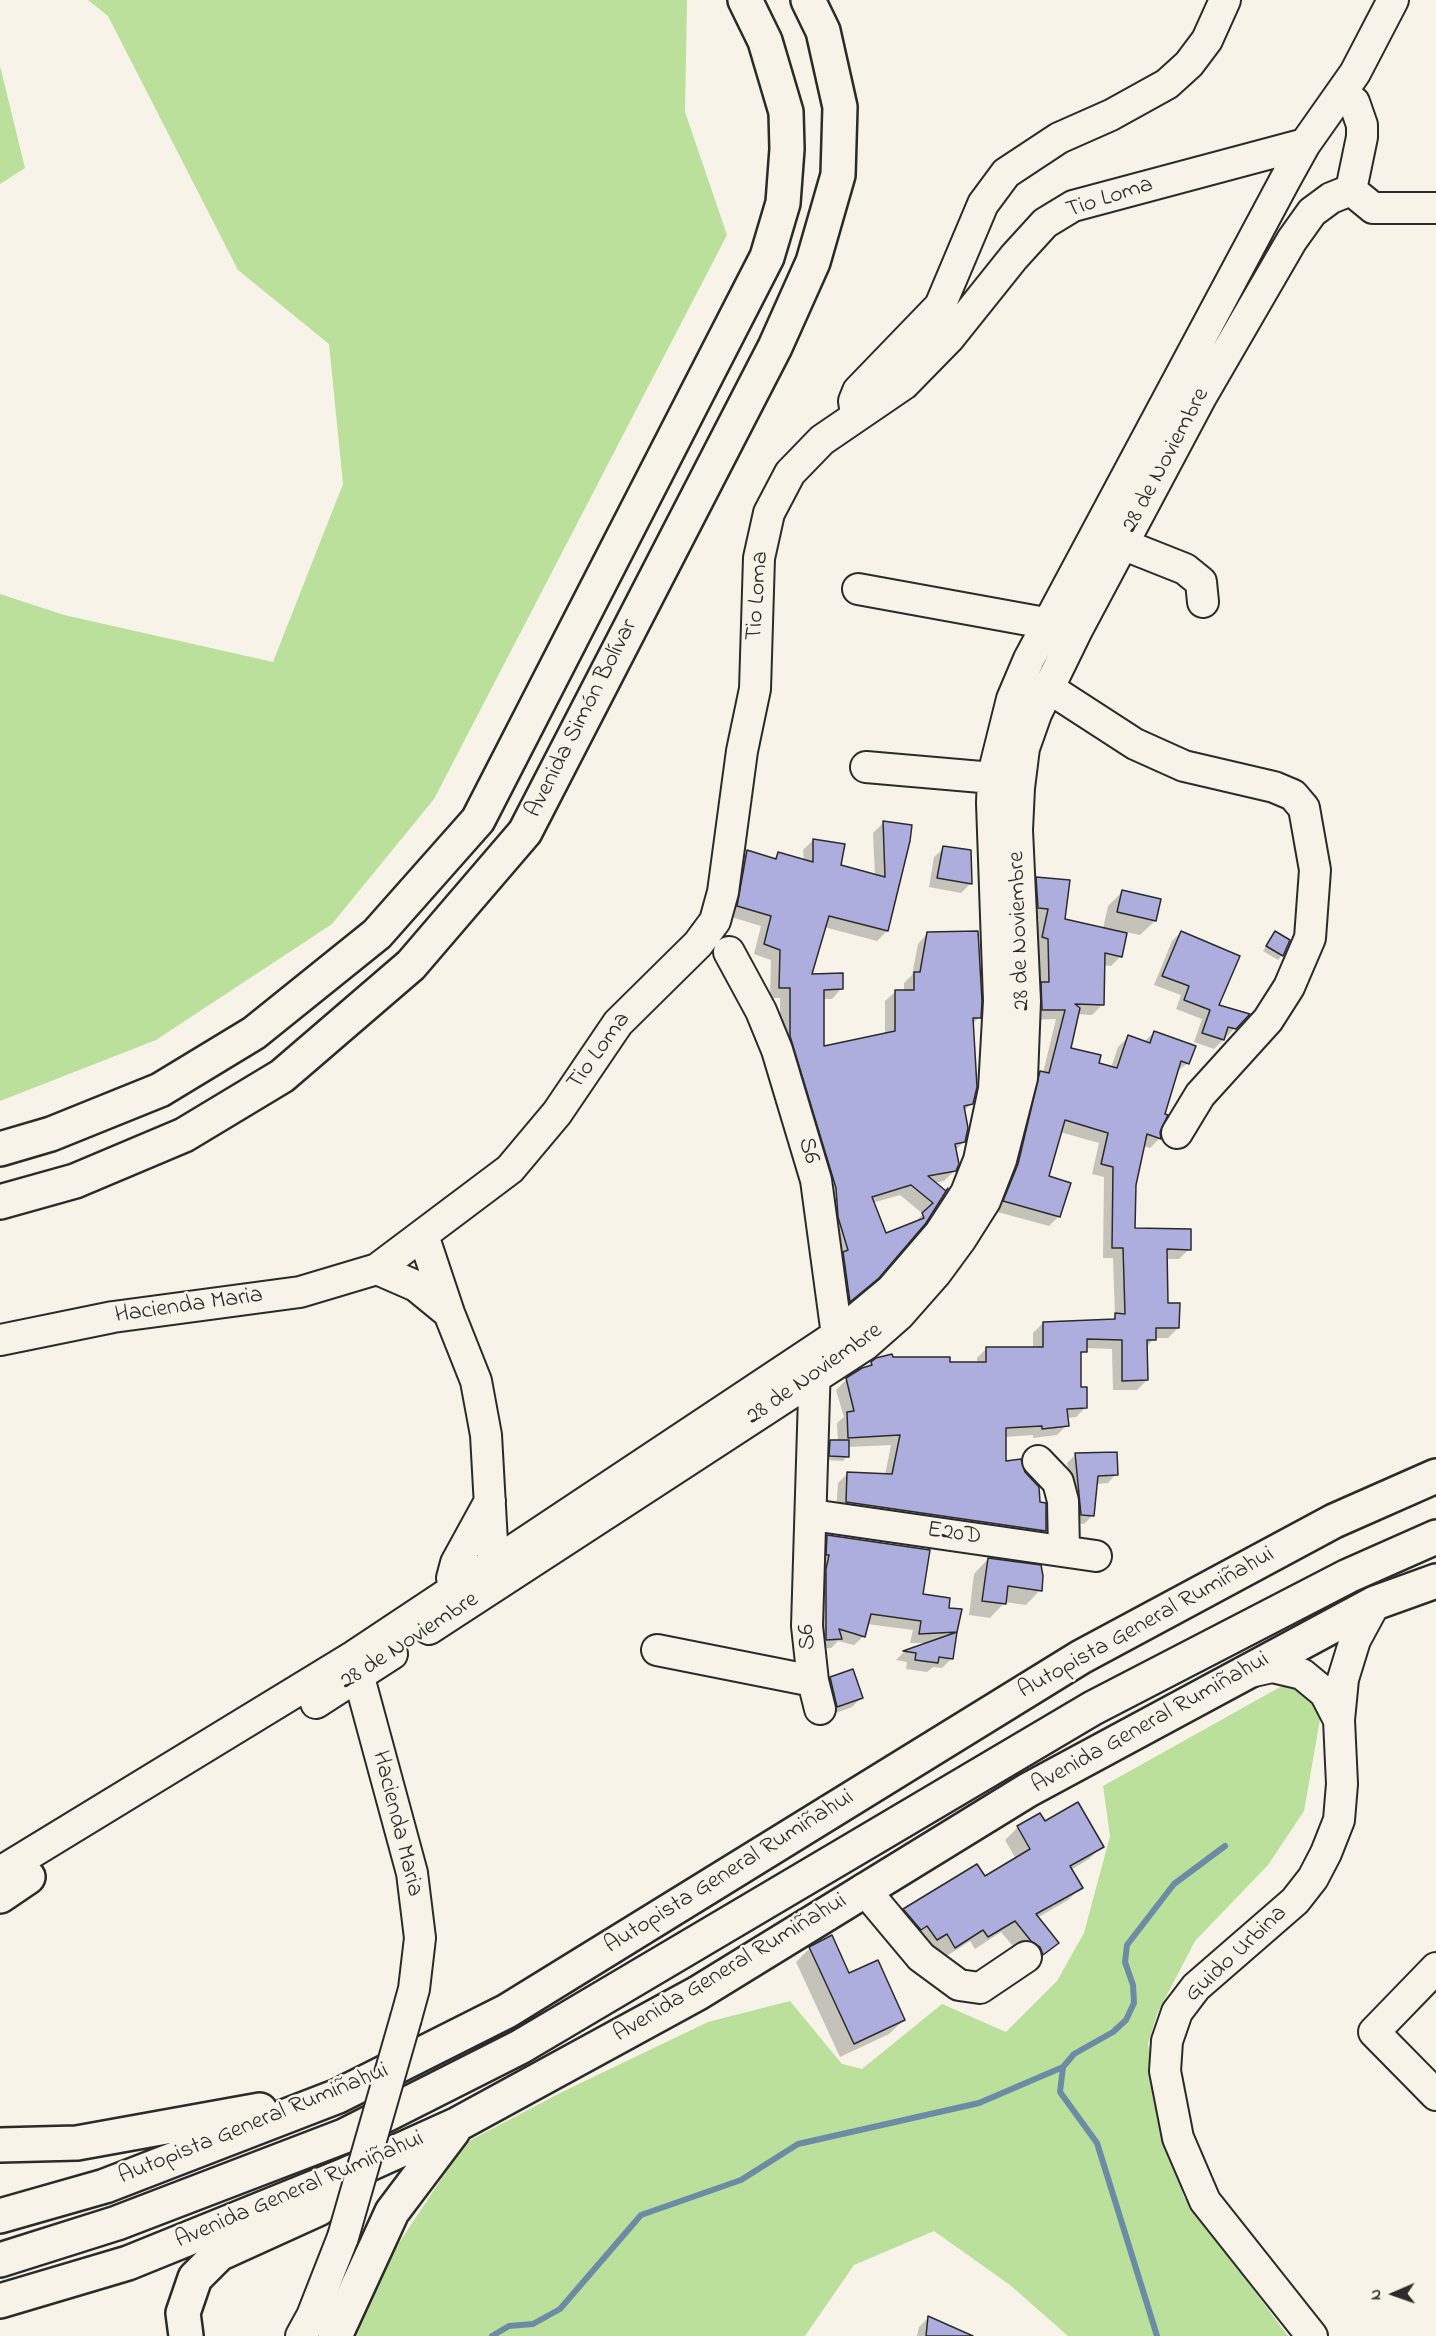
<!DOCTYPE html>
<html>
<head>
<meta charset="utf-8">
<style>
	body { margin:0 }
	#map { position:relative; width:1436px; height:2336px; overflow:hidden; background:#f7f3e8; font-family:"Indie Flower",sans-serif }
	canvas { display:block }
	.north { position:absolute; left:1364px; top:2264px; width:60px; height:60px; -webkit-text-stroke:4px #f7f3e8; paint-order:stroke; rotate:268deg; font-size:16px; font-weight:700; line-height:24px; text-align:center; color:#2b2b2b }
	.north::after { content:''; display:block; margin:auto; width:21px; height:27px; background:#2b2b2b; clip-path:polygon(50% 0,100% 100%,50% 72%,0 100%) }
</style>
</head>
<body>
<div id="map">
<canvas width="1436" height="2336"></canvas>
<div class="north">N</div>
</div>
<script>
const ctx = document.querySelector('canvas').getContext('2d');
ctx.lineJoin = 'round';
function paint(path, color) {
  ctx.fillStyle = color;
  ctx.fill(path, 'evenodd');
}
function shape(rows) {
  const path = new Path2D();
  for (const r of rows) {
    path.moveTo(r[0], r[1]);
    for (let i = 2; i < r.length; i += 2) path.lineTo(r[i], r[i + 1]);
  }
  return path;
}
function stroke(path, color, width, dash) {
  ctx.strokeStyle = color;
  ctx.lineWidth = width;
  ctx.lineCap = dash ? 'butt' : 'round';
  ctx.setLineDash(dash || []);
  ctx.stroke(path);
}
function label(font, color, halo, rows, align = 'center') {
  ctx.font = font + ' "Indie Flower",sans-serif';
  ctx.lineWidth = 5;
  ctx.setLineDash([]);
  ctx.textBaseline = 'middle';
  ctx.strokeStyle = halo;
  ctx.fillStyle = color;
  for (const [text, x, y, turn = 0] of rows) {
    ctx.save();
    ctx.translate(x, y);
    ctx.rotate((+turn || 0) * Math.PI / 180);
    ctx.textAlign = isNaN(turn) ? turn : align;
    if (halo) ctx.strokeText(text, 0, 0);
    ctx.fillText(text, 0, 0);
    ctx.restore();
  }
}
const green = shape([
	[88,0,687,0,685,112,727,235,434,799,332,924,156,1040,0,1101,0,594,64,615,273,662,343,484,329,344,238,270,108,16],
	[0,66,25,168,0,184],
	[1282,1686,1306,1691,1321,1714,1304,1811,1268,1865,1195,1941,1157,2014,1148,2044,1163,2132,1184,2197,1288,2336,1068,2336,1010,2285,934,2231,854,2265,805,2336,346,2336,395,2249,465,2143,564,2091,708,2022,790,2001,842,2064,862,2069,942,2004,1006,2032,1057,1981,1084,1933,1110,1836,1103,1786]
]);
const shadow = shape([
	[883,823,887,931,877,941,824,927,810,975,842,988,832,999,823,999,823,1048,885,1035,885,1001,896,991,904,991,904,983,912,975,918,944,928,933,979,1017,972,1025,972,1103,963,1112,964,1142,955,1150,955,1170,944,1181,934,1183,944,1192,925,1222,867,1288,840,1310,780,1047,780,998,770,998,771,960,754,954,761,926,728,916,738,862,748,852,773,859,779,854,804,861,803,850,813,840,839,866,875,876,873,833],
	[900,1195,923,1214,913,1224,885,1235,872,1203],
	[944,848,970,884,961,893,929,887,934,857],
	[1037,878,1064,921,1103,929,1108,906,1122,892,1155,921,1140,935,1126,932,1121,956,1111,966,1103,965,1102,1005,1092,1015,1077,1014,1070,1049,1098,1064,1111,1068,1118,1047,1128,1037,1144,1042,1154,1032,1188,1063,1176,1072,1158,1132,1160,1138,1150,1148,1143,1146,1134,1185,1133,1230,1189,1249,1179,1259,1165,1259,1167,1305,1178,1328,1168,1338,1154,1338,1146,1348,1147,1380,1137,1390,1113,1390,1112,1349,1086,1348,1079,1357,1080,1389,1086,1407,1076,1417,1066,1418,1067,1425,1057,1435,1033,1438,1033,1435,1004,1437,1004,1462,1045,1531,1035,1541,836,1512,838,1483,848,1473,885,1475,891,1445,848,1447,847,1456,843,1461,826,1460,826,1445,831,1441,838,1441,837,1423,844,1417,836,1390,847,1379,872,1363,891,1359,977,1363,977,1358,987,1348,1033,1349,1033,1333,1043,1323,1110,1321,1115,1316,1113,1258,1103,1258,1104,1177,1092,1174,1099,1143,1060,1132,1048,1177,1059,1216,1049,1226,994,1211,1030,1083,1043,1073,1056,1019,1032,1020,1039,987,1038,948,1033,947,1039,919,1028,917,1027,888],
	[1181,932,1217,1006,1235,1028,1214,1049,1194,1042,1202,1019,1176,1009,1181,995,1154,985,1172,941],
	[1275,933,1282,955,1278,960,1263,951],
	[1076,1454,1116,1474,1108,1483,1096,1484,1093,1515,1084,1524,1072,1523,1067,1463],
	[828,1536,947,1609,956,1632,951,1659,942,1668,933,1667,927,1672,906,1669,907,1662,896,1660,904,1652,931,1643,910,1643,913,1630,867,1624,864,1636,854,1645,838,1641,831,1648,817,1649,818,1546],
	[988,1559,1040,1590,1026,1605,1005,1602,990,1618,969,1615,974,1574],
	[831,1678,861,1698,852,1707,828,1716,821,1687],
	[1044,1823,1102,1846,1089,1859,1071,1870,1081,1887,1068,1900,1037,1918,1057,1942,1030,1966,1001,1932,975,1949,970,1941,942,1959,934,1945,924,1951,892,1923,904,1910,984,1878,1016,1859,1005,1840,1018,1827],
	[810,1948,849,1975,904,2020,889,2034,840,2057,796,1962],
	[928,2318,970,2336,917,2336,919,2327]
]);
const stream = shape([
	[1063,2067,1060,2092,1097,2143,1157,2336],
	[492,2336,509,2326,533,2324,560,2309,641,2215,741,2180,798,2144,979,2103,1063,2067,1074,2054,1113,2032,1126,2020,1134,2003,1133,1985,1125,1962,1127,1945,1174,1884,1225,1846]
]);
const building = shape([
	[883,821,912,825,910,841,888,931,829,916,812,974,843,973,843,989,824,990,824,1046,895,1031,895,990,914,990,914,972,920,972,927,932,978,931,982,1001,981,1018,973,1018,977,1087,973,1104,964,1106,968,1128,965,1142,955,1144,959,1164,956,1171,928,1176,946,1191,948,1188,926,1223,879,1278,850,1302,843,1252,848,1250,838,1217,836,1188,790,1036,790,988,779,988,780,950,764,944,771,916,737,906,747,850,776,859,778,852,813,862,813,839,845,844,841,865,885,877,883,821],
	[911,1185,933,1203,922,1213,924,1218,886,1233,872,1197,911,1185],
	[943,846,971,850,972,884,937,878,943,846],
	[1036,877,1070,880,1065,919,1127,933,1122,957,1105,953,1104,1005,1075,1004,1080,1008,1071,1048,1101,1055,1099,1063,1117,1068,1128,1035,1150,1043,1154,1031,1196,1046,1189,1064,1181,1061,1165,1114,1168,1115,1160,1132,1161,1139,1147,1134,1136,1185,1135,1228,1191,1229,1191,1250,1167,1249,1168,1303,1180,1303,1179,1328,1156,1328,1156,1340,1147,1340,1148,1380,1122,1381,1122,1340,1087,1339,1087,1352,1081,1352,1081,1387,1087,1387,1087,1408,1067,1409,1069,1426,1042,1429,1042,1426,1006,1428,1006,1461,1021,1459,1025,1472,1039,1487,1040,1502,1046,1503,1046,1531,846,1502,847,1472,892,1474,900,1435,848,1438,847,1412,854,1411,846,1378,862,1368,872,1365,871,1362,876,1358,892,1354,893,1357,950,1357,950,1362,986,1362,986,1347,1043,1347,1043,1322,1115,1319,1115,1313,1125,1314,1123,1248,1112,1248,1113,1167,1101,1164,1108,1133,1065,1120,1049,1176,1071,1183,1060,1217,1003,1201,1018,1164,1040,1071,1049,1073,1065,1010,1042,1010,1041,982,1049,982,1048,939,1042,937,1048,909,1038,908,1036,877],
	[1122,890,1161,899,1156,921,1117,912,1122,890],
	[1181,931,1240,956,1219,1005,1250,1014,1236,1029,1228,1027,1224,1040,1202,1033,1210,1010,1184,1000,1189,986,1162,976,1181,931],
	[1275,931,1290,940,1283,956,1266,946,1275,931],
	[830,1440,849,1440,849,1457,829,1456,830,1440],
	[1117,1452,1118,1475,1098,1476,1094,1516,1081,1515,1075,1453,1117,1452],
	[827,1535,930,1550,923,1594,950,1598,949,1608,962,1609,957,1632,919,1634,921,1621,871,1614,865,1637,839,1629,842,1639,826,1640,826,1569,829,1555,826,1555,827,1535],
	[988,1558,1041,1565,1043,1576,1042,1591,1008,1586,1006,1604,982,1601,988,1558],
	[957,1632,953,1659,939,1657,938,1663,915,1660,916,1653,903,1651,957,1632],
	[853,1669,863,1698,837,1707,830,1677,853,1669],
	[1078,1802,1104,1847,1070,1866,1083,1888,1036,1914,1059,1943,1043,1955,1040,1947,1031,1941,1015,1921,988,1937,983,1930,955,1948,947,1934,937,1940,927,1926,921,1930,903,1909,977,1864,985,1876,1030,1849,1017,1826,1040,1813,1045,1821,1078,1802],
	[832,1935,849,1973,878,1960,905,2020,854,2044,809,1947,832,1935],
	[928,2316,973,2336,926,2336,928,2316]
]);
const minor = shape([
	[1341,93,1354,102,1362,125,1362,137,1351,190],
	[1351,190,1373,208,1436,208],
	[856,415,854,401,858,391,940,306,983,204,1006,173,1059,138,1111,115,1167,84,1189,64,1207,40,1225,0],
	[1122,544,1185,569,1201,582,1203,602],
	[858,589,1067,627],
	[1047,687,1135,744,1184,766,1274,787,1293,795,1304,808,1315,870,1310,938,1289,987,1268,1020,1200,1095,1177,1133],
	[866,767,993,778],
	[729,952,761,1011,777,1050,816,1180,839,1350],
	[423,1235,449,1313,476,1381,486,1435,494,1578],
	[377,1269,416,1286,449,1313],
	[0,1340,113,1317,300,1292,377,1269,510,1169,557,1113,618,1023,698,944,715,921,723,892,742,751,755,689,759,558,769,513,790,473,822,440,904,384,950,337,1014,257,1045,223,1073,206,1305,144],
	[815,1363,807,1626,813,1681,820,1709],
	[1038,1461,1058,1482,1063,1501,1064,1551],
	[812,1515,1096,1556],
	[457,1599,452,1578,456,1563,490,1501],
	[429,1629,865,1345,899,1315,936,1273,961,1239,985,1201,1001,1160,1022,1078,1025,1001,1017,830,1019,788,1024,748,1036,714,1077,630,1201,397,1292,240,1312,212,1331,198,1351,190],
	[657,1650,813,1681],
	[354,1659,412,1873,420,1938,414,1989,406,2018],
	[1245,1673,1272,1667,1302,1674,1325,1693,1339,1720],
	[316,1703,392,1654],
	[0,1872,354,1656,837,1335,891,1290,940,1233,966,1193,979,1160,994,1089,999,1001,992,803,993,775,1012,699,1029,659,1285,180,1305,144,1355,73,1393,0],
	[864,1889,921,1957,959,1985,980,1988,1026,1957],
	[1436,1968,1374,2032,1436,2095],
	[301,2336,312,2316,343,2237],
	[1312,2336,1205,2201,1178,2138,1165,2071,1167,2041,1177,2012,1196,1987,1295,1901,1313,1878,1326,1853,1339,1820,1342,1784,1339,1720,1343,1679,1355,1640,1375,1603]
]);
const major = shape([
	[0,2301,128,2263,345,2175,458,2124,698,1993,1028,1790,1375,1603,1436,1581],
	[186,2336,183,2313,195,2278,219,2254,318,2209,324,2204],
	[335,2336,392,2212,453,2131]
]);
const highway = shape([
	[0,1149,51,1134,160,1090,254,1033,377,934,478,820,767,257,783,203,787,149,786,112,765,41,745,0],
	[0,1202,75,1181,184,1135,282,1076,411,965,525,832,775,347,813,262,838,175,840,107,823,31,808,0],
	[0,1896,28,1877],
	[0,2145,77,2143,260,2110],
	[0,2216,105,2186,338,2096,507,2011,1081,1657,1334,1521,1436,1476],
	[0,2260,117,2223,344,2136,520,2047,1093,1708,1348,1576,1436,1537]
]);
const minorBridge = shape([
	[343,2237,406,2018]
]);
const streetNames = [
	["Tio Loma",1110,199,-18],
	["28 de Noviembre",1167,461,-62],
	["Tio Loma",759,596,-86],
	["Avenida Simón Bolívar",583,719,-63],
	["28 de Noviembre",1021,931,-92],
	["Tio Loma",600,1052,-54],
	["S6",807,1151,73],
	["Hacienda Maria",189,1307,-8],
	["28 de Noviembre",815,1375,-35],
	["E20D",954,1535,8],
	["Autopista General Rumiñahui",1147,1624,-29],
	["S6",809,1637,-95],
	["28 de Noviembre",410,1642,-33],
	["Avenida General Rumiñahui",1151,1724,-29],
	["Hacienda Maria",396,1824,76],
	["Autopista General Rumiñahui",730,1873,-32],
	["Guido Urbina",1237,1955,-43],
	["Avenida General Rumiñahui",731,1969,-31],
	["Autopista General Rumiñahui",254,2125,-22],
	["Avenida General Rumiñahui",300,2191,-23]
];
paint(green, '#bae09b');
paint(shadow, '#0003');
stroke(stream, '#6c8ba4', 6);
paint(building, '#adadde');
stroke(building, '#2b2b2b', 1.5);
stroke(minor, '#2b2b2b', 34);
stroke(major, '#2b2b2b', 38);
stroke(highway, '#2b2b2b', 38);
stroke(minor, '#f7f3e8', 30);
stroke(major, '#f7f3e8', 33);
stroke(highway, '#f7f3e8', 33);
stroke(minorBridge, '#2b2b2b', 34, []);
stroke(minorBridge, '#f7f3e8', 30);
label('24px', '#2b2b2b', '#f7f3e8', streetNames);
</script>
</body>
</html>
